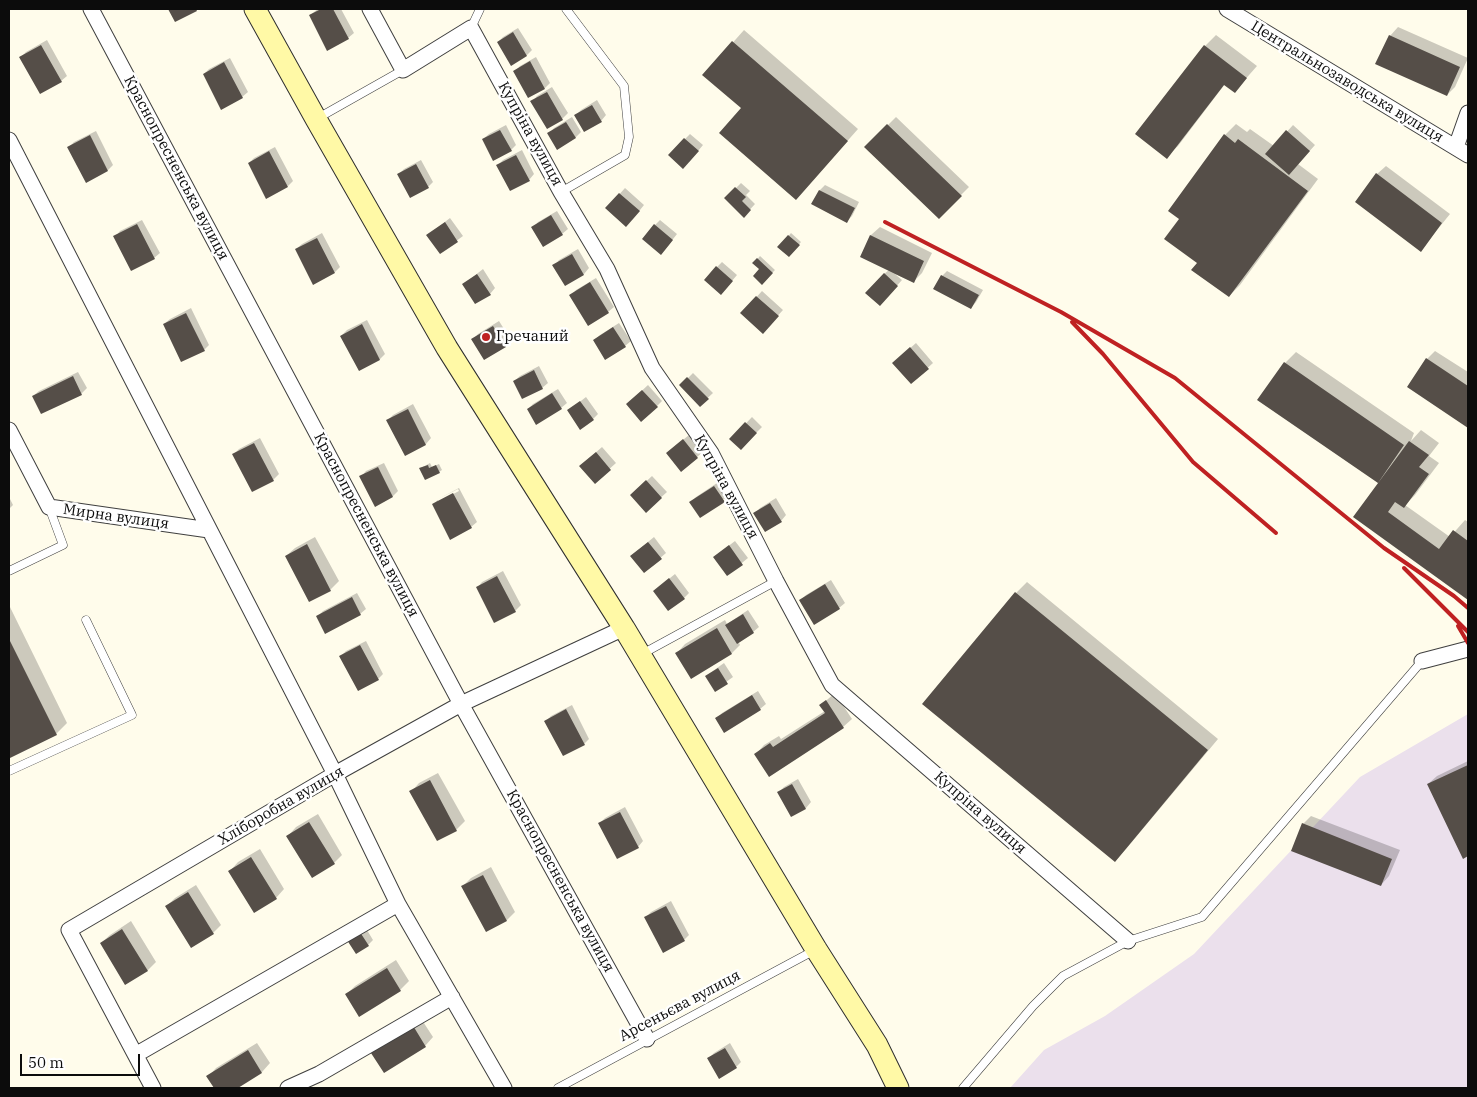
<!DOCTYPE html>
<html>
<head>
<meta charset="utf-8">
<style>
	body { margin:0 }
	#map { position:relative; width:1477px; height:1097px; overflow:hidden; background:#fffceb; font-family:"IBM Plex Serif",serif }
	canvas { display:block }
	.frame { position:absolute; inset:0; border:10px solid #0c0c0c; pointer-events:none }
	.scale { position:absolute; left:20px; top:1054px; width:120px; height:22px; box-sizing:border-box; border:2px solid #0c0c0c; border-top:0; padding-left:6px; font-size:15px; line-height:18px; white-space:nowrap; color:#0c0c0c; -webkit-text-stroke:4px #fff; paint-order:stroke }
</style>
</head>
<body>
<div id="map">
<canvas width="1477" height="1097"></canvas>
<div class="frame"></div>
<div class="scale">50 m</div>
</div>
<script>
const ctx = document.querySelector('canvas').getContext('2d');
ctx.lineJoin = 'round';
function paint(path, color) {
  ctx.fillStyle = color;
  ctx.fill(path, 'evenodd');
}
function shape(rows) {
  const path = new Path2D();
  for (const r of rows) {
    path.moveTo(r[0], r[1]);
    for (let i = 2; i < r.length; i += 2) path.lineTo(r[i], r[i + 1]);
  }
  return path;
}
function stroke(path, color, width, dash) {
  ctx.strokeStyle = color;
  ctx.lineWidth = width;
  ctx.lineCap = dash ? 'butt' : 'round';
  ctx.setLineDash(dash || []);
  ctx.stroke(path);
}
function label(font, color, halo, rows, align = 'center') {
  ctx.font = font + ' "IBM Plex Serif",serif';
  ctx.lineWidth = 5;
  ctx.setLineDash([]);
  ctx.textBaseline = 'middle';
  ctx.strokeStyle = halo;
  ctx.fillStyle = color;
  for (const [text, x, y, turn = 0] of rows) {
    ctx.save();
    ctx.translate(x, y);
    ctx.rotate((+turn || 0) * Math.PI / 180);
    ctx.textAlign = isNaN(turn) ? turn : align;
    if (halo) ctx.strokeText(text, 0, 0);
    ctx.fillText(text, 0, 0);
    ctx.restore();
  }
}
const industrial = shape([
	[1468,714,1468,1088,1010,1088,1044,1050,1105,1016,1194,954,1360,777]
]);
const shadow = shape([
	[318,9,341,9,354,33,348,38,310,15],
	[1398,27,1468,58,1455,87,1447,95,1390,36],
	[518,28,532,50,527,55,512,64,498,42,503,37],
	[744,30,858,129,796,199,743,108,704,75],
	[1216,35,1257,66,1235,91,1225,84,1178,146,1166,157,1205,46],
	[47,40,67,76,61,81,21,57,26,52],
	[536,57,550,83,545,88,529,96,515,71,520,66],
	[230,58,248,92,242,97,204,74,209,69],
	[552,87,568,113,562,119,547,128,532,102,537,96],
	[597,100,606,115,601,121,576,115,581,110],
	[572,117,581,132,576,137,558,148,549,134,554,128],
	[896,117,969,187,939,217,866,147],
	[1236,124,1247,132,1250,129,1274,146,1293,125,1315,145,1298,164,1318,179,1240,285,1229,296,1199,263,1181,219,1225,135],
	[506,125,516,145,511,150,483,139,489,134],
	[96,131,113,165,108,170,86,181,69,147,74,142],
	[690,134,703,145,689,162,685,139],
	[275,147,293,181,288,186,249,163,254,158],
	[522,150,534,174,529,180,498,165,503,160],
	[421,160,433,182,428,187,399,174,404,169],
	[1386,166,1450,214,1421,250,1377,174],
	[741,183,750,191,746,195,755,204,744,216,726,198],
	[825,185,859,202,852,216,847,221,813,204,820,190],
	[625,188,644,205,632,220,607,208],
	[557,211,568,229,562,234,533,228,538,222],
	[450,218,463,236,440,253,428,235],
	[142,220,160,253,154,258,115,237,120,231],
	[660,220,677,234,666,248,655,225],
	[880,227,932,253,922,273,913,282,895,274,902,280,885,299,884,274,889,270,861,256,871,235],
	[322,233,340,267,335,272,296,249,302,244],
	[791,233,801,242,789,256,779,247],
	[578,249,589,268,584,274,565,285,554,266,559,260],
	[760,256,775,270,762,283,761,269,754,263],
	[722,262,737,275,726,288,717,267],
	[483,269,495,288,490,294,464,284],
	[947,271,983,290,976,302,971,308,942,276],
	[596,278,614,307,608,312,571,296,576,290],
	[762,291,783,310,763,332,742,313],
	[191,308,209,345,204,350,164,324,170,319],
	[367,320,385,354,380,359,359,370,341,336,347,330],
	[499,321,511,340,505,346,473,339,478,334],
	[619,323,631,341,625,346,594,340,600,335],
	[916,343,933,363,911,383,899,358],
	[1435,351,1468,372,1468,426,1408,387,1427,359],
	[1296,352,1414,433,1411,441,1421,430,1439,443,1429,456,1439,463,1415,495,1405,505,1450,537,1465,520,1468,522,1468,599,1355,517,1380,483,1259,399,1285,363],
	[539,366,548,383,542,388,514,381,520,376],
	[78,372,87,388,81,394,33,396,39,391],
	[693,373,713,393,700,405,681,385],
	[648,385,662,401,657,406,633,399],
	[558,389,567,403,561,408,528,409,533,404],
	[586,397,598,414,593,419,568,411],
	[413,404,431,438,426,444,405,454,387,421,393,415],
	[752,417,762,427,741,448,731,439],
	[689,435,703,452,697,457,673,448],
	[260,438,279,474,273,480,252,491,234,454,239,449],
	[602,447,616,463,595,482,586,461],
	[384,463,398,491,393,496,375,505,361,477,366,471],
	[430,463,432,467,439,464,442,470,439,472,421,468],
	[652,476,667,492,646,511,637,490],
	[720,481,729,495,700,516,691,502,696,497],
	[459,488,477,522,471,527,433,504,438,500,438,502,459,491,458,489,438,499],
	[9,497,13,505,9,509],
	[776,498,786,515,781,521,765,530,755,513,760,508],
	[315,537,339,581,330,590,286,556,295,548],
	[654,537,666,553,644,572,637,551],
	[735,541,748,558,727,575,714,557],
	[503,571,521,605,515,611,495,621,477,588,482,582],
	[675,574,689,593,684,598,654,591],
	[831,580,845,603,839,608,801,600,806,595],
	[1027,582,1218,739,1126,849,1115,861,924,704,1016,593],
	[357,593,366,609,360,614,318,616,323,611],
	[9,605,67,723,56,734,11,756,9,752],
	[748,610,759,627,753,632,738,641,740,645,732,653,691,677,677,653,685,644,725,620,727,624],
	[366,641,383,674,378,679,341,656,346,651],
	[724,663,733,677,715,690,706,676],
	[758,691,766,704,760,709,717,719,722,713],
	[835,693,852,719,843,727,756,754,764,745,779,736,781,739,825,711,821,705],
	[572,705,589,739,584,744,546,721,551,716],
	[1468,761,1468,855,1463,857,1428,784,1437,776],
	[438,773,465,821,456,830,411,792,419,783],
	[798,779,811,802,806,808,792,816,778,793,784,787],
	[625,807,643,841,638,847,600,823,605,818],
	[318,814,342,855,334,863,288,836,296,827],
	[1311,816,1400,850,1389,876,1381,885,1303,824],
	[260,849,284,889,276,898,230,871,238,862],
	[491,867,515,912,507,920,486,930,463,886,471,878],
	[196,885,221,925,213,933,167,906,175,898],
	[671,901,689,935,684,940,646,917,651,912],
	[131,921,156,962,148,970,126,983,101,943,110,935],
	[364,925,373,940,368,945,347,937],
	[396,960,409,981,400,990,360,1015,347,994,355,986],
	[420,1017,433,1037,425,1046,384,1071],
	[257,1043,270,1063,262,1072,235,1088,215,1088,208,1077,216,1068],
	[730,1043,741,1062,736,1067,709,1058,714,1053]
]);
const building = shape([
	[168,9,196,9,197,11,175,22],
	[321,9,333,9,349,39,327,51,309,15],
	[513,32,527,56,511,66,497,42],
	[1389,35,1460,67,1447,96,1375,64],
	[732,41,848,141,796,200,719,133,741,108,702,75],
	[41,45,62,82,40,94,19,57],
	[1204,45,1247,78,1235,93,1224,85,1167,159,1135,134],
	[530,61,545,89,528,98,513,71],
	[224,62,243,98,221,110,203,74],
	[547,92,563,120,547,129,530,101],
	[592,105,602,122,584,132,574,115],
	[566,122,576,138,557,150,547,133],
	[887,124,962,196,939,219,864,147],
	[500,130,512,151,493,161,482,139],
	[1286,130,1310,151,1289,175,1265,154],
	[1224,134,1235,143,1238,139,1308,191,1229,297,1191,270,1197,263,1164,239,1179,219,1168,211],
	[90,135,108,171,86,183,67,147],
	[684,138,699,151,683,169,668,155],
	[269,151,288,187,266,199,248,163],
	[516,155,530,181,510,191,496,165],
	[416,164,429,188,410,198,397,174],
	[1376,173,1442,223,1421,252,1355,202],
	[735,187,746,197,742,201,751,210,744,218,724,198],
	[819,190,855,208,847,223,811,204],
	[619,193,640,211,626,227,605,208],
	[551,215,563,235,543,247,531,227],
	[445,222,458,242,440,254,426,235],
	[137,224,155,259,131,271,113,236],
	[654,224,673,240,661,255,642,239],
	[788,235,800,245,789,257,777,247],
	[870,235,924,261,914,283,860,257],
	[317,238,335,273,313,285,295,249],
	[572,254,584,275,565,286,552,265],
	[757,258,773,273,762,285,753,276,759,269,752,263],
	[716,266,733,281,721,295,704,280],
	[884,273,898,286,880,306,865,293],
	[477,274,491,295,475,304,462,284],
	[941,275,979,295,971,309,933,289],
	[590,282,609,313,588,326,569,295],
	[756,296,779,316,763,334,740,313],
	[186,313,205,351,181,362,163,324],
	[362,324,380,360,359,371,340,336],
	[493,326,506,347,484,360,471,339],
	[613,327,626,347,605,360,593,340],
	[910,347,929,369,911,384,892,363],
	[1426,358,1468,386,1468,428,1407,387],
	[1284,362,1404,445,1378,483,1257,400],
	[534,370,543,389,522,399,513,381],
	[73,376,82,395,41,414,32,396],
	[687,377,709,399,700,407,679,385],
	[642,390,658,407,641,422,626,404],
	[552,393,562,409,536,425,527,409],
	[580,401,594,420,580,430,567,410],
	[408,409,426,445,405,456,386,420],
	[745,422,757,433,741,450,729,439],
	[683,439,698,458,681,472,666,453],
	[1409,441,1429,455,1419,467,1429,474,1404,508,1395,502,1388,512,1439,549,1453,530,1468,541,1468,600,1353,517],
	[254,443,274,481,252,492,232,454],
	[596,452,611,470,595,484,579,466],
	[428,465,429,468,436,465,440,473,425,480,419,468],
	[378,467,393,497,375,507,359,476],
	[646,480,662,498,646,513,630,495],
	[714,486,725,502,700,518,689,502],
	[453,493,472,528,450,540,432,504],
	[770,503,782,522,765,532,753,513],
	[648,542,662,559,644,573,630,556],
	[307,544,331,591,309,602,285,556],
	[729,545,743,565,727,576,713,557],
	[497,576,516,612,494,623,476,587],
	[669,578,685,599,668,611,653,591],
	[825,584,840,609,814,625,799,600],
	[1015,592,1208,750,1115,862,922,704],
	[352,597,361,615,325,634,316,616],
	[743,614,754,633,737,644,725,625],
	[717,628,732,654,691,679,675,653],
	[9,639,57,735,10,758,9,755],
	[360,645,379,680,358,691,339,656],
	[718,668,728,684,715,692,705,676],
	[752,695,761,710,724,733,715,718],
	[826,700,844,728,769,777,754,754,770,743,773,747,825,713,819,705],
	[566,709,585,745,563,756,544,721],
	[1468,765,1468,856,1463,859,1427,784],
	[430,780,457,831,437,841,409,791],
	[792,784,806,809,791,817,777,792],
	[620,812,639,848,617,859,598,823],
	[309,822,335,864,312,878,286,836],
	[1302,823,1392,859,1381,886,1291,851],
	[251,857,277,899,254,913,228,871],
	[483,875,507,921,486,932,461,886],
	[188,892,214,934,191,948,165,906],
	[666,906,685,941,663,953,644,917],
	[122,929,148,971,125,985,100,943],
	[358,929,369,946,356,954,345,937],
	[387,968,401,991,359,1017,345,994],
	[412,1024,426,1047,384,1073,369,1050],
	[725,1048,737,1068,719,1079,707,1058],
	[248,1050,262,1073,238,1088,214,1088,206,1076]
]);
const lane = shape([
	[471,28,480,9],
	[318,118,403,70],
	[561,192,625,155,629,137,624,86,566,9],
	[9,571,63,545,49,507],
	[642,654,776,581],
	[9,771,132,715,86,620],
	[558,1088,815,950],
	[963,1088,1033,1006,1063,976,1128,941,1202,917,1422,661]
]);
const street = shape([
	[91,9,461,704,647,1039],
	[370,9,403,70,471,28,561,192,607,269,652,368,711,453,776,581,832,685,1128,941],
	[1227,9,1468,155],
	[9,140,335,774,398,904,504,1088],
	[1456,147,1468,113],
	[9,430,49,507,209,530],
	[1422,661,1468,649],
	[137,1054,398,904],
	[153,1088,69,930,335,774,461,704,624,628],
	[288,1088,319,1074,452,997]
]);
const secondary = shape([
	[255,9,316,119,447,348,624,628,816,949,877,1045,898,1088]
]);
const rail = shape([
	[885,222,1061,312,1175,378,1384,548,1454,596,1468,608],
	[1072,322,1103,354,1193,462,1276,533],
	[1404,568,1468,632],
	[1458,626,1468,643]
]);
const markers = [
	[486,337,5,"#bf2122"]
];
const streetNames = [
	["Центральнозаводська вулиця",1347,82,31],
	["Купріна вулиця",530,134,61],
	["Краснопресненська вулиця",176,168,62],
	["Купріна вулиця",726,487,61],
	["Мирна вулиця",116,517,8],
	["Краснопресненська вулиця",366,525,62],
	["Хліборобна вулиця",281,806,-30],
	["Купріна вулиця",980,813,41],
	["Краснопресненська вулиця",560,881,61],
	["Арсеньєва вулиця",680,1006,-28]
];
const poiNames = [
	["Гречаний",496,337]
];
paint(industrial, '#ebe0ec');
paint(shadow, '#0003');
paint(building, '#554e48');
stroke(lane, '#3f3f3f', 9);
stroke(street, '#3f3f3f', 17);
stroke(secondary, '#2e2e2e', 23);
stroke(lane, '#fff', 8);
stroke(street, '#fff', 15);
stroke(secondary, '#fff9a6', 21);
stroke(rail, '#bf2122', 4);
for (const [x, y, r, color] of markers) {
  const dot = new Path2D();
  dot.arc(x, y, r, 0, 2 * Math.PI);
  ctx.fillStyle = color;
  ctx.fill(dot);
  stroke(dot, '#fff', 2);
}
label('15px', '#0c0c0c', '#fff', streetNames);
label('15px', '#0c0c0c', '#fff', poiNames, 'left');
</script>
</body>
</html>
